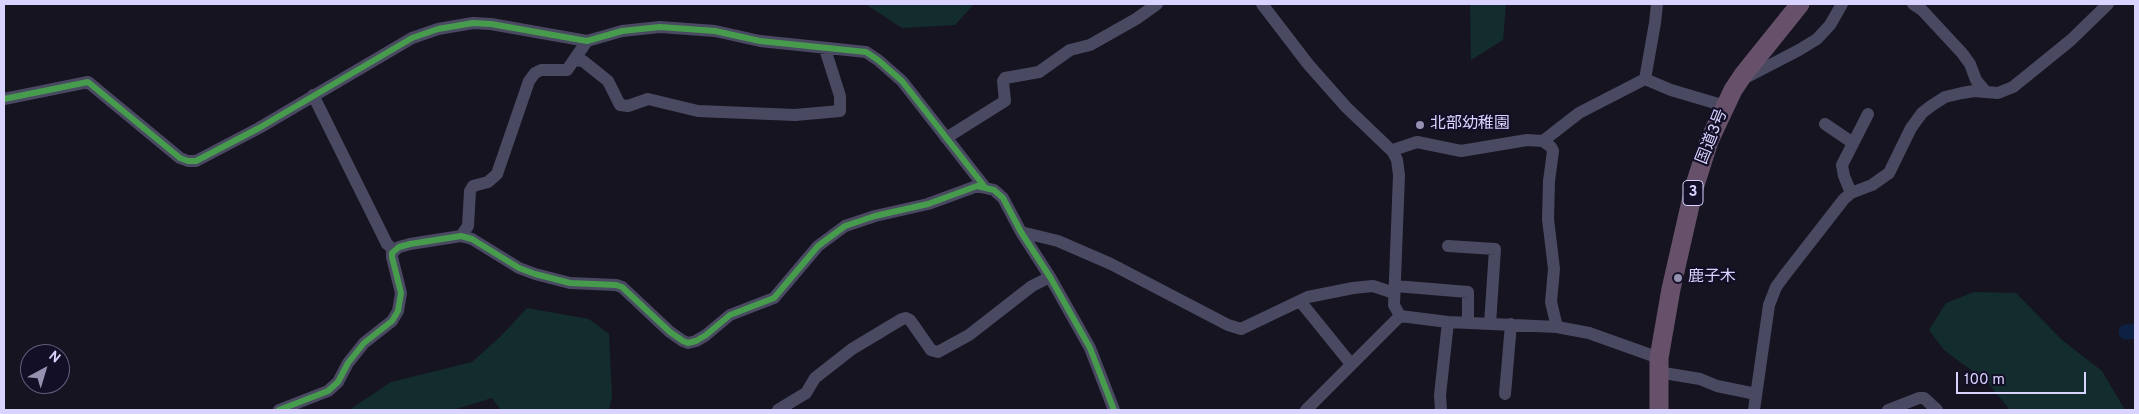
<!DOCTYPE html>
<html>
<head>
<meta charset="utf-8">
<style>
	body { margin:0 }
	#map { position:relative; width:2139px; height:414px; overflow:hidden; background:#161421; font-family:Overpass,sans-serif }
	canvas { display:block }
	.frame { position:absolute; inset:0; border:5px solid #d9d4ff; pointer-events:none }
	.north { position:absolute; left:20px; top:344px; width:50px; height:50px; box-sizing:border-box; background:#130f26; border:1px solid #625e7d; border-radius:50%; rotate:39deg; font-size:14px; font-weight:700; line-height:20px; text-align:center; color:#d9d4ff }
	.north::after { content:''; display:block; margin:auto; width:18px; height:22px; background:#9591b1; clip-path:polygon(50% 0,100% 100%,50% 72%,0 100%) }
	.scale { position:absolute; left:1956px; top:372px; width:130px; height:22px; box-sizing:border-box; border:2px solid #d9d4ff; border-top:0; padding-left:6px; font-size:15px; line-height:18px; white-space:nowrap; color:#d9d4ff; -webkit-text-stroke:4px #130f26; paint-order:stroke }
</style>
</head>
<body>
<div id="map">
<canvas width="2139" height="414"></canvas>
<div class="frame"></div>
<div class="north">N</div>
<div class="scale">100 m</div>
</div>
<script>
const ctx = document.querySelector('canvas').getContext('2d');
ctx.lineJoin = 'round';
function paint(path, color) {
  ctx.fillStyle = color;
  ctx.fill(path, 'evenodd');
}
function shape(rows) {
  const path = new Path2D();
  for (const r of rows) {
    path.moveTo(r[0], r[1]);
    for (let i = 2; i < r.length; i += 2) path.lineTo(r[i], r[i + 1]);
  }
  return path;
}
function stroke(path, color, width, dash) {
  ctx.strokeStyle = color;
  ctx.lineWidth = width;
  ctx.lineCap = dash ? 'butt' : 'round';
  ctx.setLineDash(dash || []);
  ctx.stroke(path);
}
function label(font, color, halo, rows, align = 'center') {
  ctx.font = font + ' Overpass,"Noto Sans JP",sans-serif';
  ctx.lineWidth = 4.5;
  ctx.setLineDash([]);
  ctx.textBaseline = 'middle';
  ctx.strokeStyle = halo;
  ctx.fillStyle = color;
  for (const [text, x, y, turn = 0] of rows) {
    ctx.save();
    ctx.translate(x, y);
    ctx.rotate((+turn || 0) * Math.PI / 180);
    ctx.textAlign = isNaN(turn) ? turn : align;
    if (halo) ctx.strokeText(text, 0, 0);
    ctx.fillText(text, 0, 0);
    ctx.restore();
  }
}
const green = shape([
	[865,4,974,4,955,25,902,28],
	[1470,4,1506,4,1503,40,1471,60],
	[1974,292,2016,293,2062,340,2102,371,2125,410,2010,410,1987,382,1944,350,1929,330,1946,303],
	[527,308,589,319,609,334,612,396,609,410,501,410,492,398,453,410,349,410,391,382,472,362,501,336]
]);
const river = shape([
	[2126,332,2135,331]
]);
const minor = shape([
	[1262,4,1308,64,1346,107,1393,152,1397,160,1399,175,1394,305,1400,316],
	[1913,4,1922,10,1962,53,1970,64,1976,80,1986,92],
	[575,60,583,61,608,81,620,105,628,106,648,99,698,111,795,115,840,111,840,96,825,49],
	[1743,75,1747,77,1799,50,1817,39,1830,25,1842,4],
	[1645,79,1671,90,1725,106],
	[313,95,387,244,394,250],
	[4,99,88,82,180,158,188,161,196,161,259,128,412,38,438,29,473,23,491,24,587,41,622,31,660,27,715,31,760,41,866,52,878,60,902,81,984,186],
	[1825,124,1853,143],
	[946,138,1005,101,1003,81,1005,78,1039,72,1070,50,1090,45,1136,19,1157,4],
	[1543,141,1579,113,1645,79,1655,23,1657,4],
	[1393,152,1396,149,1417,142,1461,151,1527,140,1543,141,1551,147,1553,151,1549,181,1548,219,1554,269,1551,302,1557,327],
	[1851,193,1844,176,1842,165,1868,114],
	[1021,232,1058,241,1111,264,1228,325,1241,329,1308,297,1353,288,1373,286,1394,293],
	[461,236,468,226,470,191,473,186,488,182,497,174,529,81,535,73,541,70,567,70,587,41],
	[1448,246,1495,249,1490,324],
	[1395,286,1468,292,1468,323],
	[1300,301,1351,364],
	[1658,372,1700,379,1717,386,1756,394],
	[1505,394,1511,324],
	[279,410,328,391,338,382,348,363,364,343,392,321,398,311,401,293,392,257,392,253,399,247,410,244,461,236,472,239,519,268,535,274,570,283,616,285,622,287,670,332,683,341,688,343,696,341,706,335,730,315,774,298,818,246,845,226,875,216,928,204,977,186,994,190,1003,198,1021,232,1050,277,1090,348,1114,410],
	[778,410,806,393,815,378,852,349,902,319,906,318,910,320,931,350,938,352,969,335,1032,286,1050,277],
	[1306,410,1400,316,1448,322,1557,327,1589,333,1659,358],
	[1441,410,1440,395,1448,322],
	[1754,410,1769,305,1776,287,1784,276,1844,199,1851,193,1872,185,1889,173,1911,128,1922,113,1931,106,1945,97,1962,93,1974,91,1998,93,2013,87,2071,40,2108,4],
	[1888,410,1919,398,1924,398,1937,410]
]);
const highway = shape([
	[1659,410,1659,358,1671,289,1694,188,1709,141,1733,90,1743,75,1800,4]
]);
const cycleway = shape([
	[4,99,88,82,180,158,188,161,196,161,259,128,412,38,438,29,473,23,491,24,587,41,622,31,660,27,715,31,760,41,866,52,878,60,902,81,984,186],
	[279,410,328,391,338,382,348,363,364,343,392,321,398,311,401,293,392,257,392,253,399,247,410,244,461,236,472,239,519,268,535,274,570,283,616,285,622,287,670,332,683,341,688,343,696,341,706,335,730,315,774,298,818,246,845,226,875,216,928,204,977,186,994,190,1003,198,1021,232,1050,277,1090,348,1114,410]
]);
const markers = [
	[1420,125,5,"#9591b1"],
	[1678,278,5,"#9591b1"]
];
const shields = [
	[1693,193,20]
];
const shieldNames = [
	["3",1693,193]
];
const poiNames = [
	["北部幼稚園",1430,125],
	["鹿子木",1688,278]
];
const streetNames = [
	["国道3号",1713,137,-68]
];
paint(green, '#132c2d');
stroke(river, '#0d2144', 15);
stroke(minor, '#4a4962', 12);
stroke(highway, '#67516a', 19);
stroke(cycleway, '#469c4c', 6);
for (const [x, y, r, color] of markers) {
  const dot = new Path2D();
  dot.arc(x, y, r, 0, 2 * Math.PI);
  ctx.fillStyle = color;
  ctx.fill(dot);
  stroke(dot, '#130f26', 2);
}
for (const [x, y, w] of shields) {
  const box = new Path2D();
  box.roundRect(x - w / 2, y - 12.5, w, 25, 4);
  ctx.fillStyle = '#130f26';
  ctx.fill(box);
  stroke(box, '#d9d4ff', 1);
}
label('bold 15px', '#d9d4ff', null, shieldNames);
label('16px', '#d9d4ff', '#130f26', poiNames, 'left');
label('16px', '#d9d4ff', '#130f26', streetNames);
</script>
</body>
</html>
